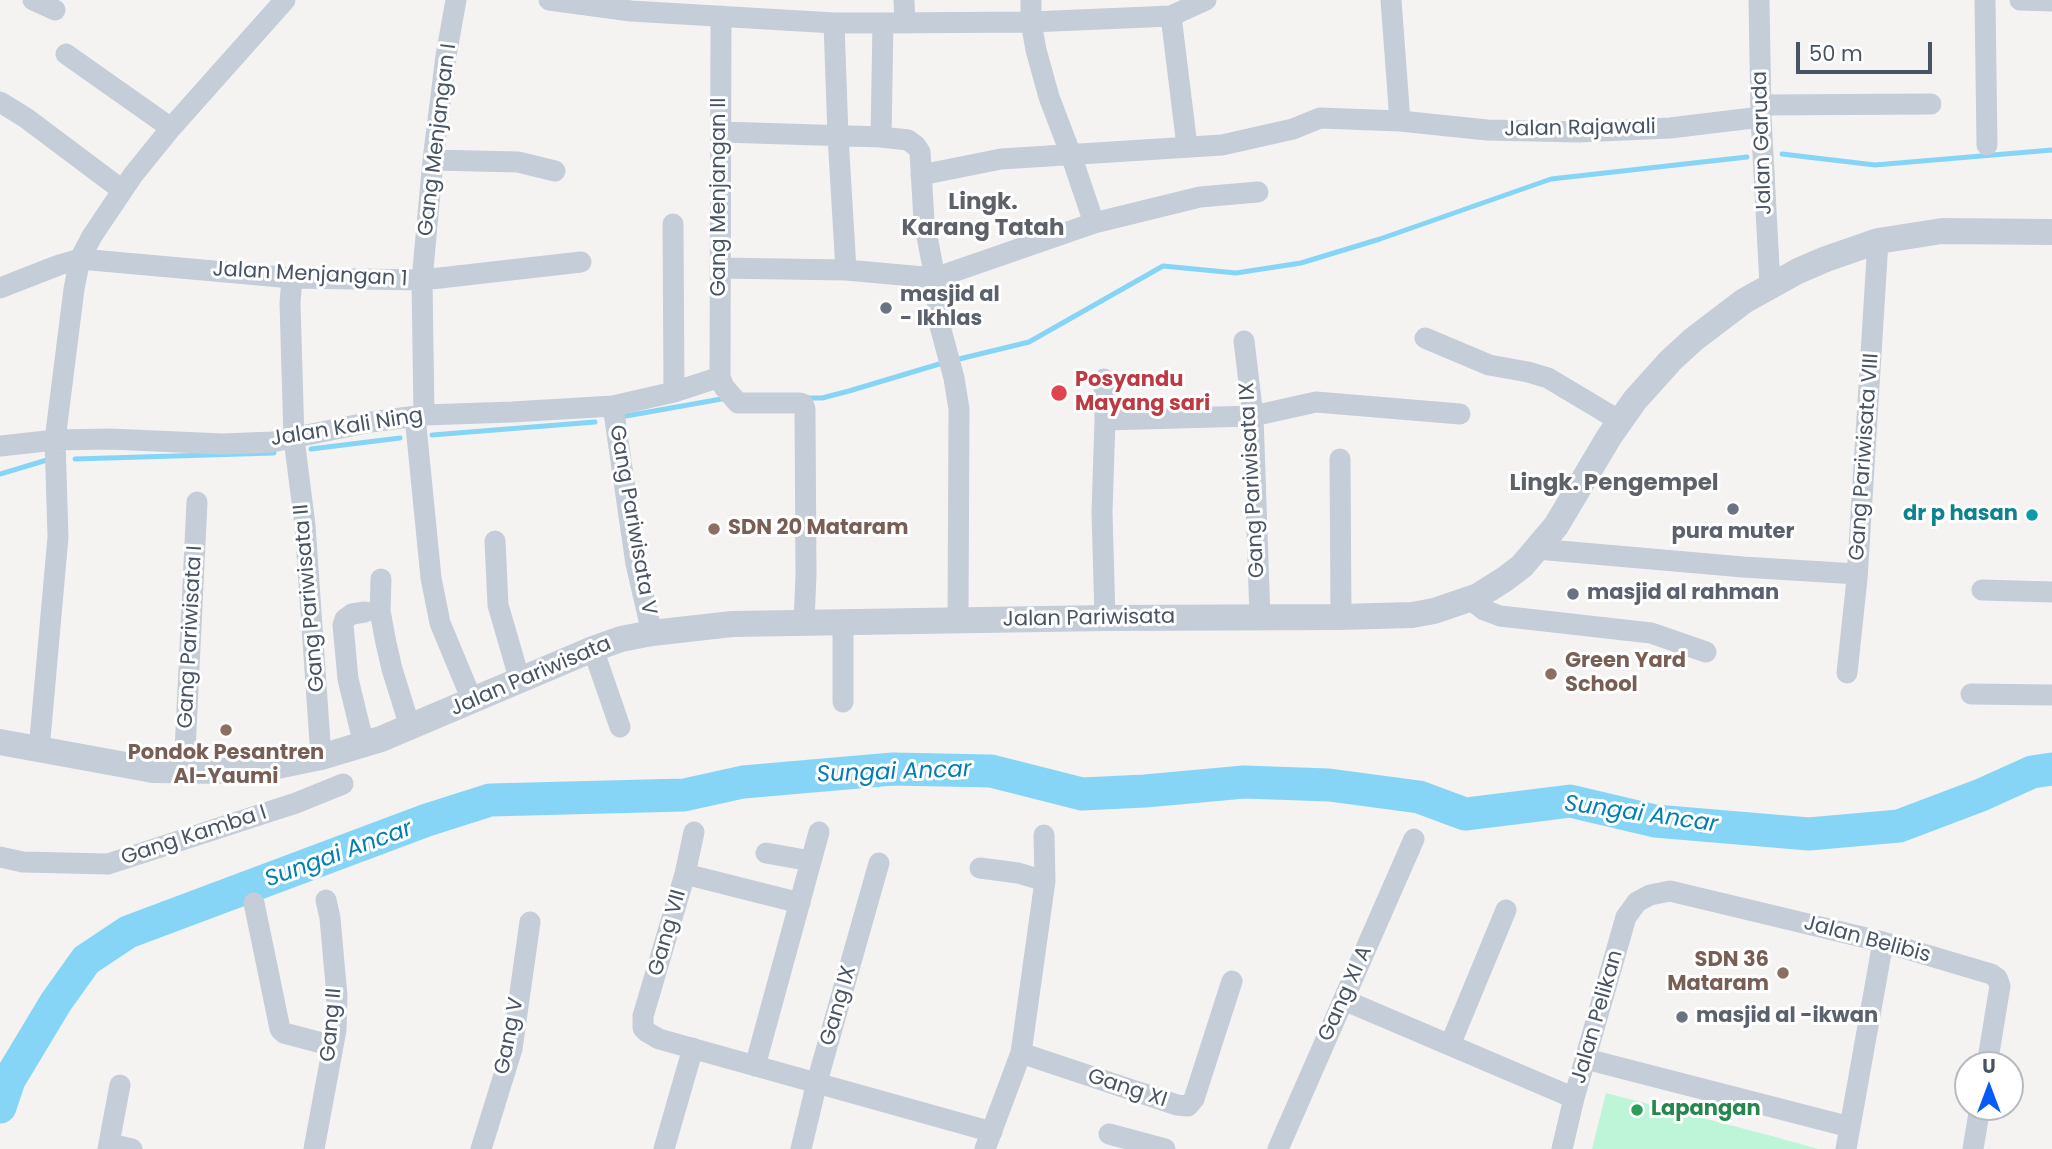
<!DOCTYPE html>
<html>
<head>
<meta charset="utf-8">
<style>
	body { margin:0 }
	#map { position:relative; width:2052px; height:1149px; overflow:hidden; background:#f5f3f2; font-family:Poppins,sans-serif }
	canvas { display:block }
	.north { position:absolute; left:1954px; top:1051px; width:70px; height:70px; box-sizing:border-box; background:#fff; border:2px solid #b6bac1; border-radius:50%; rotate:0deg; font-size:19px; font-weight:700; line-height:28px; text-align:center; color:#485363 }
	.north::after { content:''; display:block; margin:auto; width:24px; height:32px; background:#075afa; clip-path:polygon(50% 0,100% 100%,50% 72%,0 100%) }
	.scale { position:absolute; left:1796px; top:42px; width:136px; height:32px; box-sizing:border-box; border:4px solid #485363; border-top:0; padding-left:9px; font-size:21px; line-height:24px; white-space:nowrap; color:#485363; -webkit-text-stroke:5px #fff; paint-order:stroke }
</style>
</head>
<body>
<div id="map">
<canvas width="2052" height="1149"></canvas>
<div class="north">U</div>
<div class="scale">50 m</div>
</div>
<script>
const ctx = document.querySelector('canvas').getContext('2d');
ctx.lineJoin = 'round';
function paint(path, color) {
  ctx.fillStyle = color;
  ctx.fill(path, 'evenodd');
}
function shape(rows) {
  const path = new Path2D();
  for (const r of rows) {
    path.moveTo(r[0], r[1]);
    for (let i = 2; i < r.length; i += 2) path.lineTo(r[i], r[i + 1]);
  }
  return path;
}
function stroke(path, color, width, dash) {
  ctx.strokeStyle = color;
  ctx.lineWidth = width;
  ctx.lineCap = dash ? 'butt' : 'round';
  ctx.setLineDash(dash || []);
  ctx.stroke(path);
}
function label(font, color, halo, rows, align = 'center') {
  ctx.font = font + ' Poppins,sans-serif';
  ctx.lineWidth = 6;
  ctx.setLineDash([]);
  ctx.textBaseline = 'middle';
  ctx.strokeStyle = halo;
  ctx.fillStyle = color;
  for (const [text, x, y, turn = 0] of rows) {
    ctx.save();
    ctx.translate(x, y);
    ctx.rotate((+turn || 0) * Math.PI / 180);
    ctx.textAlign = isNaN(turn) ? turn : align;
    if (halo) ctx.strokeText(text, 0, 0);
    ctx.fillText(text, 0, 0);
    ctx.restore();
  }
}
const green = shape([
	[1606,1093,1772,1136,1818,1149,1592,1149]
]);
const stream = shape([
	[1782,154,1875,165,2052,150],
	[955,360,1029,342,1163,266,1236,273,1301,263,1380,239,1551,179,1747,157],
	[807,398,822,398,849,391,946,362],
	[626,416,727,398],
	[432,435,595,422],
	[311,449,400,438],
	[75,459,274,453],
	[0,474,47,460]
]);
const river = shape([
	[0,1107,9,1080,56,1002,86,960,128,932,427,820,490,800,684,795,743,782,893,769,991,771,1082,794,1145,791,1244,782,1329,785,1419,797,1465,814,1570,801,1655,821,1809,834,1899,826,1981,795,2032,772,2052,769]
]);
const minor = shape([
	[33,0,55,10],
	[549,0,631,11,834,23,883,23,1031,22,1171,16,1206,0],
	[904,0,905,23],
	[1031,0,1031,22,1036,50,1049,97,1071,155,1094,223],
	[1391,0,1400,121],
	[1759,0,1761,117,1770,285],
	[1985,0,1987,145],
	[2020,0,2052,1],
	[721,16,720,377,724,387,738,403,800,403,803,404,805,409,806,575,804,622],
	[1171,16,1187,146],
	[834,23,838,136,846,270],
	[66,54,171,128],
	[0,102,26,118,122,190],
	[1761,105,1931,104],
	[722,132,881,137,908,140,916,146,920,152,924,221,935,278,940,326,954,378,959,409,958,621],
	[881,137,883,23],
	[433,160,518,162,555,171],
	[921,175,1001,159,1222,145,1293,129,1320,118,1400,121,1487,130,1578,132,1670,128,1761,117],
	[673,224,674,392],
	[720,268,846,270,935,278,1094,223,1200,197,1258,192],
	[292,278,290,303,294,439,305,525,321,757],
	[0,288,59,265,80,259,292,278,422,280,581,262],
	[1425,338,1489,365,1528,372,1548,378,1620,421],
	[1244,341,1253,416,1260,618],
	[1104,379,1105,420],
	[613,406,636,564,652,633],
	[424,415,422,280,433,160,446,56,456,0],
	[415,416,431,578,440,623,472,700],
	[0,446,55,440,110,439,223,444,272,442,371,422,424,415,512,412,613,406,674,392,720,377],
	[1340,459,1341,617],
	[495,541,498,605,520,681],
	[1537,549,1743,567,1857,574],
	[381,579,380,611,386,643,392,669,410,727],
	[1982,590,2052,592],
	[1470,599,1484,610,1500,616,1651,633,1706,652],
	[1105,618,1102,512,1105,420,1253,416,1316,402,1460,414],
	[843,623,843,702],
	[593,649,620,727],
	[1847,673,1857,579,1878,241],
	[1971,694,2052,695],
	[364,745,348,679,343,625,345,619,352,614,365,612],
	[39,750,58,537,55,440,74,289,80,259,92,236,133,175,171,128,285,0],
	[184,772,197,502],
	[694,832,685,874,643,1016,643,1028,647,1032,659,1039,992,1132],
	[766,853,811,861],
	[0,857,23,862,108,864,296,803,343,784],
	[980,868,1018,873,1045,881],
	[685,874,800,903],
	[254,903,280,1029,284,1033,333,1046],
	[1344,1000,1574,1098],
	[1450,1045,1506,910],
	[1021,1053,1177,1105,1188,1106,1194,1099,1232,981],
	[1586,1059,1850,1127],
	[755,1066,819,832],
	[1109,1134,1165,1149],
	[110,1144,132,1149],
	[108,1149,120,1085],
	[314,1149,336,1030,337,996,334,963,330,918,326,900],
	[481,1149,512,1049,530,922],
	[664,1149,693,1048],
	[801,1149,817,1082,879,863],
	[985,1149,1021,1053,1045,881,1044,835],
	[1278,1149,1414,839],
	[1562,1149,1574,1098,1626,917,1637,902,1650,895,1670,891,1883,942,1991,974,1997,978,2000,986,1987,1065],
	[1846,1149,1883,942],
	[1973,1149,1980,1107]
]);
const tertiary = shape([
	[0,742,153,770,222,771,277,766,321,757,381,739,593,649,621,639,652,633,732,624,1105,618,1341,617,1412,615,1434,611,1478,596,1505,579,1522,566,1556,526,1609,437,1635,400,1671,360,1694,339,1744,301,1798,271,1826,259,1878,241,1942,231,2052,232]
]);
const markers = [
	[886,308,7,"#6b7280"],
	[1059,393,9,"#e0444e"],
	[1733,509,7,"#6b7280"],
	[2032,515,7,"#0f9aa8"],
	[714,529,7,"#8d6e63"],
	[1573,594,7,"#6b7280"],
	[1551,674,7,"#8d6e63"],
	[226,730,7,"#8d6e63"],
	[1783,973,7,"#8d6e63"],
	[1682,1017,7,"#6b7280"],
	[1637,1110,7,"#2e9e5b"]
];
const streetNames = [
	["Jalan Rajawali",1580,129,-1],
	["Gang Menjangan I",438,140,-83],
	["Jalan Garuda",1763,143,-92],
	["Gang Menjangan II",720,197,-90],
	["Jalan Menjangan 1",310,275,3],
	["Jalan Kali Ning",347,428,-9],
	["Gang Pariwisata VIII",1865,457,-86],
	["Gang Pariwisata IX",1253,480,-93],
	["Gang Pariwisata V",632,520,80],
	["Gang Pariwisata II",310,598,-95],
	["Jalan Pariwisata",1089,619,-1],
	["Gang Pariwisata I",191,637,-87],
	["Jalan Pariwisata",531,677,-23],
	["Gang Kamba I",194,836,-18],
	["Gang VII",668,933,-74],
	["Jalan Belibis",1867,940,15],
	["Gang XI A",1346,994,-66],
	["Gang IX",839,1006,-74],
	["Jalan Pelikan",1598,1017,-74],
	["Gang II",332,1025,-85],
	["Gang V",510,1036,-79],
	["Gang XI",1127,1089,18]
];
const worshipNames = [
	["masjid al",900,296],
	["- Ikhlas",900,320],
	["pura muter",1733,533,"center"],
	["masjid al rahman",1587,594],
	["masjid al -ikwan",1696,1017]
];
const healthNames = [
	["Posyandu",1075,381],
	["Mayang sari",1075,405]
];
const cultureNames = [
	["dr p hasan",2018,515]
];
const educationNames = [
	["SDN 20 Mataram",728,529],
	["Green Yard",1565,662],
	["School",1565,686],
	["Pondok Pesantren",226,754,"center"],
	["Al-Yaumi",226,778,"center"],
	["SDN 36",1769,961,"right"],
	["Mataram",1769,985,"right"]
];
const leisureNames = [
	["Lapangan",1651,1110]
];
const neighbourhoodNames = [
	["Lingk.",983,203],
	["Karang Tatah",983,229],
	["Lingk. Pengempel",1614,484]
];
const waterNames = [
	["Sungai Ancar",894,773,-2],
	["Sungai Ancar",1641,815,8],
	["Sungai Ancar",339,855,-20]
];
paint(green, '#bef5d9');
stroke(stream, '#87d5f6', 5);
stroke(river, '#87d5f6', 33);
stroke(minor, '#c5cdd8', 21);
stroke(tertiary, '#c5cdd8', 26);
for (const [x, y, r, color] of markers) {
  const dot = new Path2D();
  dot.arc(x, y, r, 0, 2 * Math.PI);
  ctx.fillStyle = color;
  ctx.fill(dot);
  stroke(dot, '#fff', 2.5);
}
label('21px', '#485363', '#fff', streetNames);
label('bold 21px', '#5b616d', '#fff', worshipNames, 'left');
label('bold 21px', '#be3a42', '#fff', healthNames, 'left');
label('bold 21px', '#0d838f', '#fff', cultureNames, 'right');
label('bold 21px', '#785e54', '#fff', educationNames, 'left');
label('bold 21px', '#27864d', '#fff', leisureNames, 'left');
label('bold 23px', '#5e6268', '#fff', neighbourhoodNames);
label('italic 23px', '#017eb4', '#fff', waterNames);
</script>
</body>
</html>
